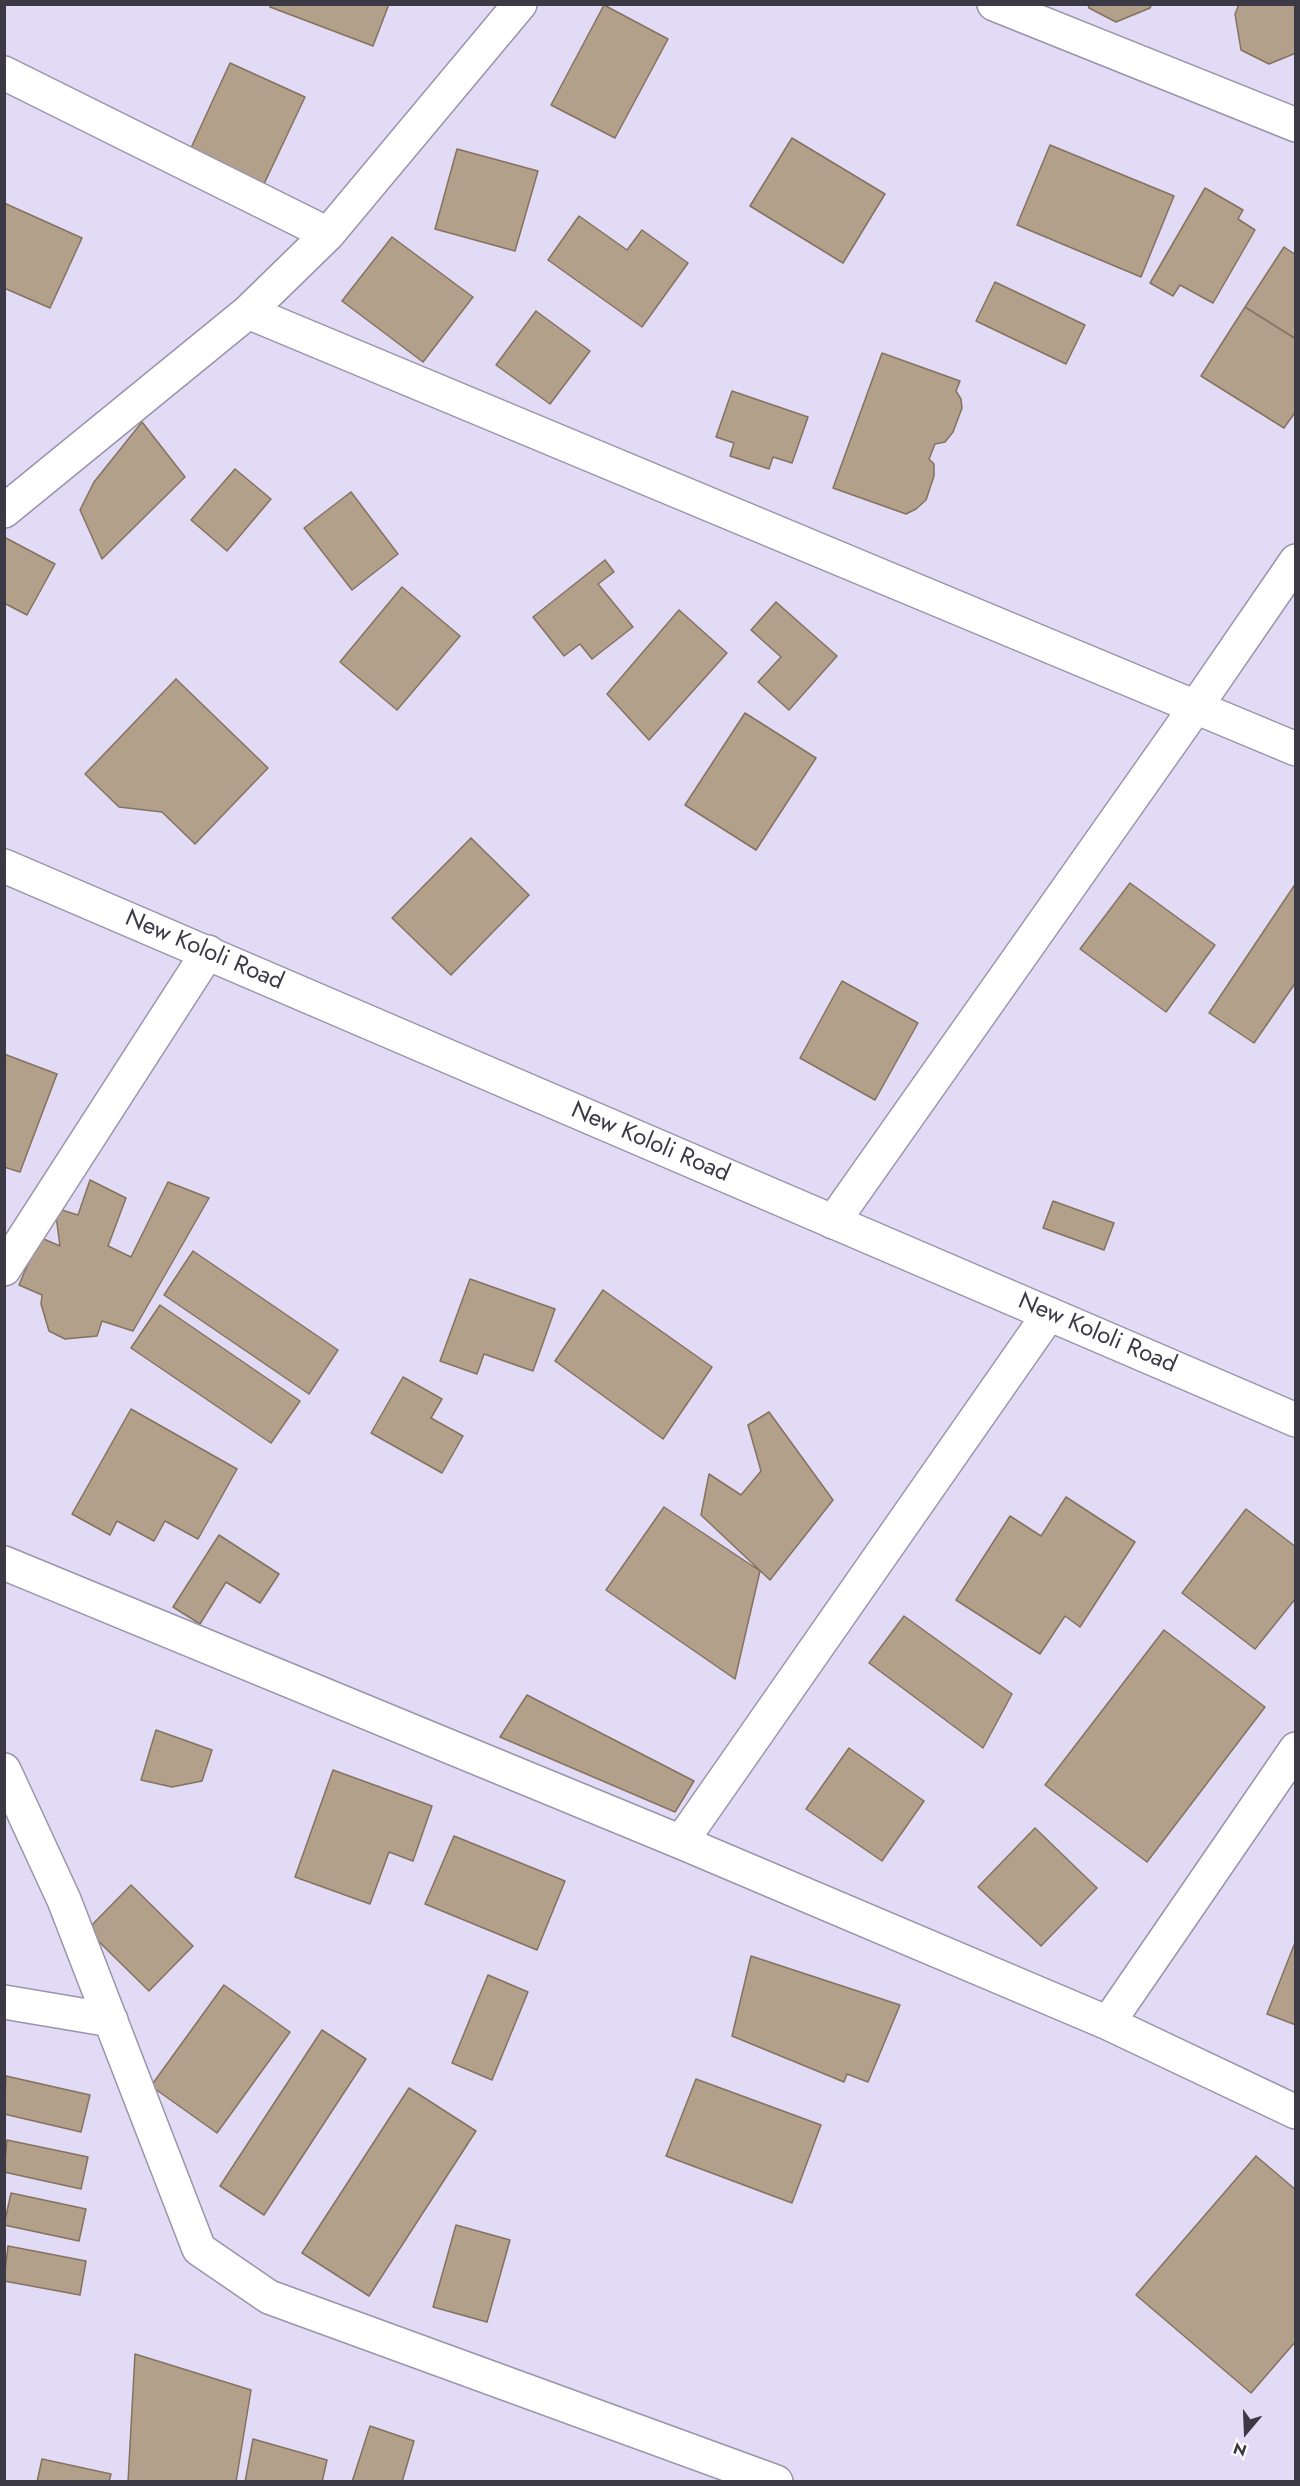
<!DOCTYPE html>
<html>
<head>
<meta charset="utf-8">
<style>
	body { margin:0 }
	#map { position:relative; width:1300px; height:2486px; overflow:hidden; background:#e2dbf5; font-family:Jost,sans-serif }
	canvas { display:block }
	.frame { position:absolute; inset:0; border:6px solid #3b3943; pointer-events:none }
	.north { position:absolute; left:1216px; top:2402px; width:60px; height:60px; -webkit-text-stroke:4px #fff; paint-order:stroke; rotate:199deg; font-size:16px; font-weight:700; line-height:24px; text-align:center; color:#3b3943 }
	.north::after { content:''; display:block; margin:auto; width:21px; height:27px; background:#3b3943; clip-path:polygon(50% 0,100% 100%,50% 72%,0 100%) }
</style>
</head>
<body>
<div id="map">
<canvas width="1300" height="2486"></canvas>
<div class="frame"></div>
<div class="north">N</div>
</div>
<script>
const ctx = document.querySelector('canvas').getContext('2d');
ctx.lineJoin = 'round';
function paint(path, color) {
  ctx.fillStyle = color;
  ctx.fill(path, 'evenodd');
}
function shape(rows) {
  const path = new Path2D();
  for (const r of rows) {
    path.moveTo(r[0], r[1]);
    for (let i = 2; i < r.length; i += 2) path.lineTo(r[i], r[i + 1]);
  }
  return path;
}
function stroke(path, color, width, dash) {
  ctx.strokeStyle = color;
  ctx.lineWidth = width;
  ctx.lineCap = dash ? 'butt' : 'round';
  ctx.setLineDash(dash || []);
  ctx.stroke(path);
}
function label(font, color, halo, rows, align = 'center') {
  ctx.font = font + ' Jost,sans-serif';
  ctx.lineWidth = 4.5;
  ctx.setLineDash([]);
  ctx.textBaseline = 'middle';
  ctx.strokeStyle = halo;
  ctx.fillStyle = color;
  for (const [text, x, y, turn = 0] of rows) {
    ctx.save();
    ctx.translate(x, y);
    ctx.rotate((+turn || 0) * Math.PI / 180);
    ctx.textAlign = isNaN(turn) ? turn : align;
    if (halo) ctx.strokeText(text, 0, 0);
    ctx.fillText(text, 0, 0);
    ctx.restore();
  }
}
const building = shape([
	[271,4,389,4,373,46,270,7,271,4],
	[1088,4,1152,4,1150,8,1116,22,1089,8,1088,4],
	[1239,4,1296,4,1296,53,1269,64,1241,50,1235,14,1239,4],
	[604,5,668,39,615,138,551,105,604,5],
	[230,63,305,97,264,184,190,150,230,63],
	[792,138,885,194,843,263,750,206,792,138],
	[1050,145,1174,196,1141,277,1017,225,1050,145],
	[457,149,538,171,515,251,435,229,457,149],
	[1205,188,1243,210,1238,219,1255,230,1213,303,1180,285,1173,296,1150,283,1205,188],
	[4,203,82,238,50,308,4,288,4,203],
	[579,216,627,250,642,230,688,263,642,327,548,260,579,216],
	[392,237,473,297,423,362,342,301,392,237],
	[1284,247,1296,255,1296,339,1245,307,1284,247],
	[995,282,1085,325,1066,364,976,321,995,282],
	[1245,307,1296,339,1296,411,1284,428,1201,376,1245,307],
	[536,311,590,351,550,404,496,365,536,311],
	[882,353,960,381,956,391,961,399,962,408,953,432,945,442,935,444,929,459,934,464,934,476,926,500,916,509,906,514,833,488,882,353],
	[732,391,808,417,792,463,773,457,769,469,730,456,734,443,716,437,732,391],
	[142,422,185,477,102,559,80,510,94,482,142,422],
	[235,469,271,499,227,551,191,520,235,469],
	[351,492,398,554,352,590,304,528,351,492],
	[4,537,55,564,27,615,4,603,4,537],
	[605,560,614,572,598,584,633,627,592,659,580,644,564,656,533,617,605,560],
	[402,587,460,636,397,710,340,662,402,587],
	[776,602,837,656,789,710,758,682,781,657,751,630,776,602],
	[679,610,727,653,649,740,607,694,679,610],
	[176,679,268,768,195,844,162,812,119,807,85,774,176,679],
	[745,713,816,758,756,850,685,805,745,713],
	[471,838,529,895,451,975,392,918,471,838],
	[1130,883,1215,945,1166,1012,1080,949,1130,883],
	[1296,883,1296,982,1254,1043,1209,1013,1296,883],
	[842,981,918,1023,875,1100,800,1058,842,981],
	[4,1054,57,1074,20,1172,4,1167,4,1054],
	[90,1180,126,1198,108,1246,131,1257,168,1182,209,1198,133,1331,102,1321,97,1336,65,1339,49,1331,41,1304,42,1295,19,1285,39,1237,60,1246,55,1208,78,1215,90,1180],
	[1053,1201,1114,1223,1104,1250,1043,1228,1053,1201],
	[193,1251,338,1350,309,1394,164,1295,193,1251],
	[470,1279,555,1309,533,1371,484,1354,477,1374,440,1361,470,1279],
	[603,1290,712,1367,663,1439,555,1361,603,1290],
	[160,1305,300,1401,271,1443,131,1348,160,1305],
	[403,1377,442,1399,431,1418,463,1436,442,1473,371,1433,403,1377],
	[131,1409,237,1469,198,1539,165,1521,154,1541,117,1521,110,1535,72,1514,131,1409],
	[769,1412,833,1500,770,1580,701,1515,709,1474,741,1495,761,1471,748,1425,769,1412],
	[1066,1497,1135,1542,1080,1627,1065,1616,1040,1654,956,1600,1010,1516,1041,1536,1066,1497],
	[664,1507,760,1571,735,1679,606,1590,664,1507],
	[1246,1509,1296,1547,1296,1598,1255,1649,1182,1593,1246,1509],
	[219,1535,279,1574,260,1603,226,1582,200,1624,173,1607,219,1535],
	[904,1616,1012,1694,983,1748,869,1663,904,1616],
	[1164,1630,1265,1707,1147,1862,1045,1785,1164,1630],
	[527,1695,694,1781,675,1812,500,1737,527,1695],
	[156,1730,212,1750,202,1781,172,1787,141,1780,156,1730],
	[849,1748,924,1801,882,1861,806,1809,849,1748],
	[333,1770,432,1806,413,1861,389,1852,370,1904,295,1877,333,1770],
	[1035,1828,1097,1888,1041,1946,978,1887,1035,1828],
	[454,1836,565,1881,537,1950,425,1904,454,1836],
	[131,1885,193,1946,149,1991,87,1930,131,1885],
	[1296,1940,1296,2025,1267,2014,1296,1940],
	[751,1956,900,2005,868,2082,847,2074,844,2082,732,2036,751,1956],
	[488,1975,528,1992,492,2080,452,2063,488,1975],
	[224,1985,290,2032,217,2133,151,2086,224,1985],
	[322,2030,366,2059,264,2215,220,2186,322,2030],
	[6,2076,90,2095,81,2132,4,2114,6,2076],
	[696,2079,821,2125,792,2203,666,2156,696,2079],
	[409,2088,476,2131,369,2296,302,2253,409,2088],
	[7,2140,88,2157,81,2189,4,2172,7,2140],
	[1256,2156,1296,2190,1296,2341,1251,2393,1136,2295,1256,2156],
	[11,2193,86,2209,79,2241,4,2225,11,2193],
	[456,2225,510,2240,487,2322,433,2307,456,2225],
	[8,2246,86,2261,80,2295,4,2281,8,2246],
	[135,2354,251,2390,236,2482,128,2482,135,2354],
	[370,2426,414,2441,402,2482,352,2482,370,2426],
	[253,2439,327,2460,322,2482,245,2482,253,2439],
	[42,2459,111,2474,109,2482,37,2482,42,2459]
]);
const minor = shape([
	[994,4,1296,125],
	[4,73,328,234],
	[248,312,1296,749],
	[4,511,248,312,328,234,520,4],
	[833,1222,1195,708,1296,561],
	[4,1269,208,952],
	[4,1563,681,1842,1108,2023,1296,2112],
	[4,1770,64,1900,199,2249,269,2297,776,2482],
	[681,1842,1049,1314],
	[4,2002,111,2020],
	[1108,2023,1296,1749]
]);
const tertiary = shape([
	[4,866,1296,1420]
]);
const streetNames = [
	["New Kololi Road",204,951,23],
	["New Kololi Road",650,1143,23],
	["New Kololi Road",1097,1334,23]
];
paint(building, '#b2a08b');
stroke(building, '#84725f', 1.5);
stroke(minor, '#9994ac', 36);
stroke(tertiary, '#9994ac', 36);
stroke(minor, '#fff', 33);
stroke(tertiary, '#fff', 33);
label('24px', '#3b3943', '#fff', streetNames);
</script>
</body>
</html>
